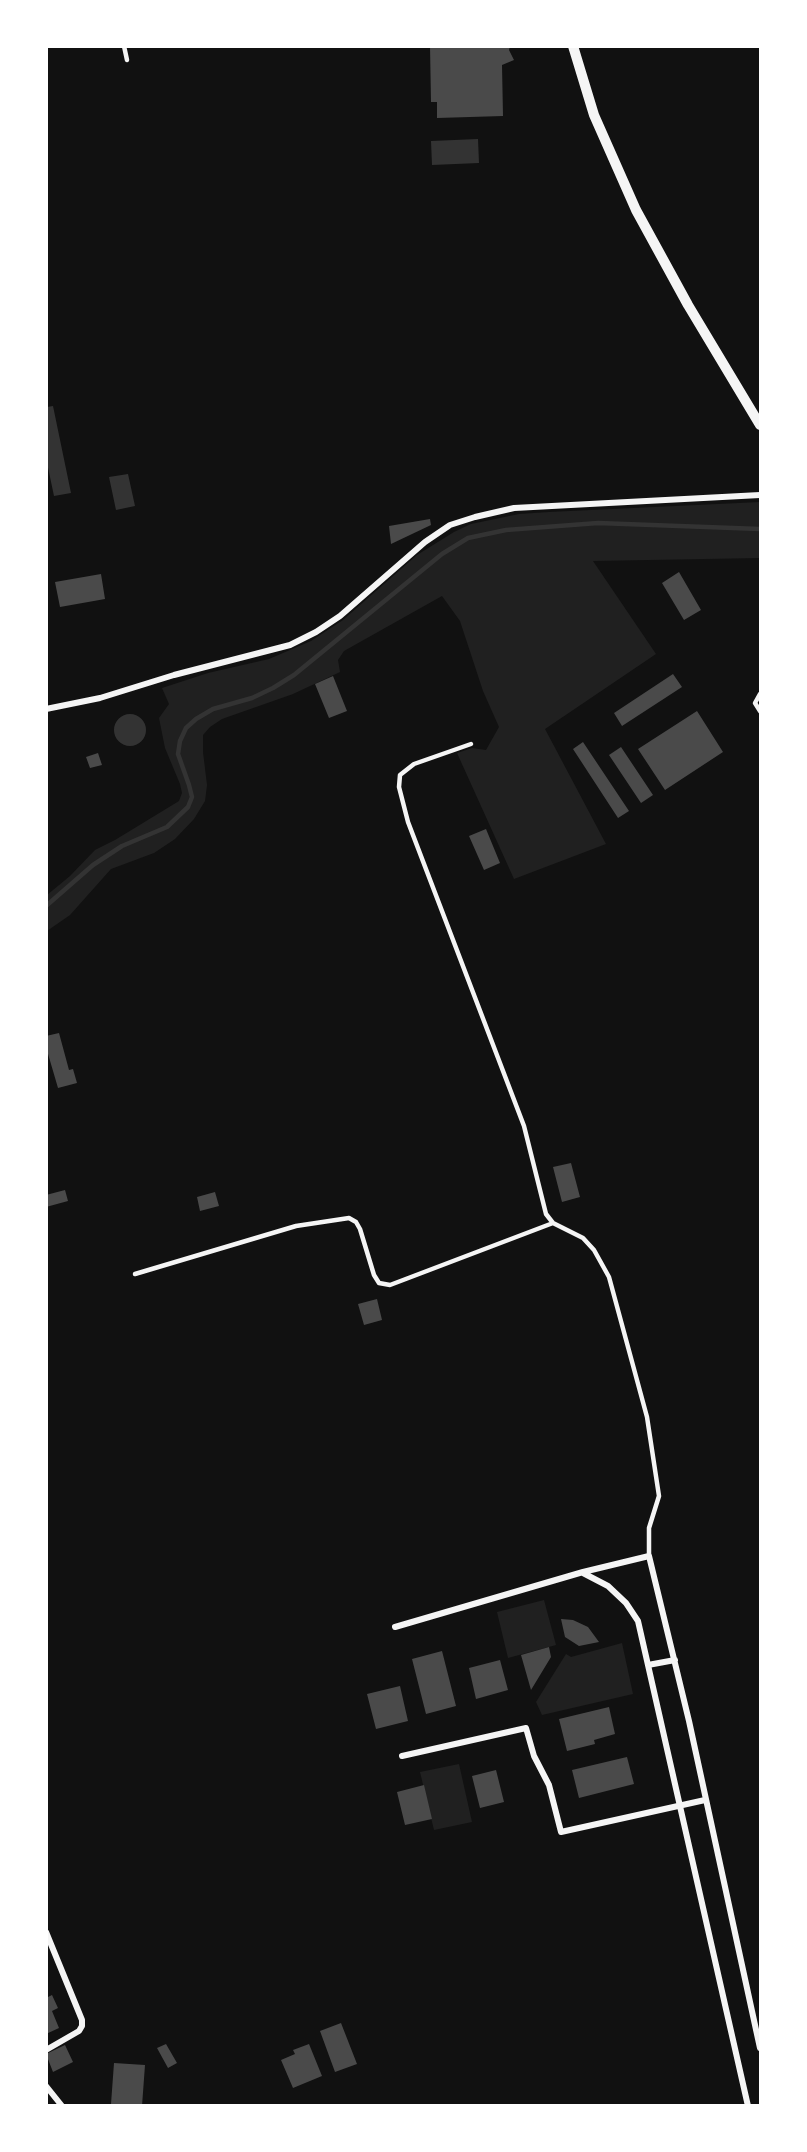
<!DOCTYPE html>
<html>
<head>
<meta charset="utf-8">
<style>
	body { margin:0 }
	#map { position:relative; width:807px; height:2152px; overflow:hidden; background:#111; font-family:"Titillium Web",sans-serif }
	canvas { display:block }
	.frame { position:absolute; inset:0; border:48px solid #fff; pointer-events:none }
</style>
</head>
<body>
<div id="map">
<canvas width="807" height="2152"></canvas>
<div class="frame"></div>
</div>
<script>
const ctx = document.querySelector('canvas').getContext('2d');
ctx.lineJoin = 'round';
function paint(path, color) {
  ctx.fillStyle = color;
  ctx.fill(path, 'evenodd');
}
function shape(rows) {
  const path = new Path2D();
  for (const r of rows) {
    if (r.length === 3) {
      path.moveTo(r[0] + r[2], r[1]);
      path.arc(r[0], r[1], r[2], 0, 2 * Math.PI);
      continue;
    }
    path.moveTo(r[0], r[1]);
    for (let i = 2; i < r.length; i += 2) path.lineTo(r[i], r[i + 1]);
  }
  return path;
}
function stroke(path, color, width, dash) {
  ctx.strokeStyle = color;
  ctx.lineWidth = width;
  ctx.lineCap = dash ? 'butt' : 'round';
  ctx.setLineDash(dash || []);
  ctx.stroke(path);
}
const green = shape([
	[760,502,760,558,593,561,656,654,545,729,606,844,514,879,457,753,472,748,486,750,499,727,483,691,460,621,442,596,344,651,338,660,340,672,293,694,222,719,210,727,203,735,203,752,207,785,205,801,194,819,175,839,154,853,111,869,70,915,47,931,47,895,70,876,95,850,115,840,179,801,182,793,180,784,165,748,159,718,169,704,162,688,208,673,269,659,311,641,343,620,417,555,454,532,471,524,519,514,549,512],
	[544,1600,556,1645,508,1658,497,1612],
	[622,1643,633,1694,542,1715,536,1702,566,1654,571,1657],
	[459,1764,472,1822,434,1830,420,1772]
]);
const water = shape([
	[478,139,479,163,432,165,431,141],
	[53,406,71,493,54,496,46,458,47,407],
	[128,474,135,506,116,510,109,477],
	[130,730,16]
]);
const stream = shape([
	[46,906,93,865,122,846,167,827,188,807,192,797,189,785,178,754,180,741,186,728,196,719,213,709,252,698,273,688,294,675,442,554,468,538,506,530,598,523,760,529]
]);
const building = shape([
	[430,46,510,46,509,50,514,60,502,65,503,116,437,118,437,102,431,102],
	[430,519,431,525,391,544,389,526],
	[679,572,701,610,684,620,662,583],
	[101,574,105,599,60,607,55,582],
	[673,674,682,687,622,726,614,713],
	[333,676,347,711,329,718,315,684],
	[697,711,723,752,665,790,638,749],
	[583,742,629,811,618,818,573,749],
	[621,747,653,795,641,803,609,755],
	[98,753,102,765,90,768,86,757],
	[486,829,500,863,484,870,469,836],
	[59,1033,69,1070,73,1069,77,1083,58,1088,46,1047,46,1036],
	[571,1163,580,1197,562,1202,553,1167],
	[65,1190,68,1201,46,1207,46,1195],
	[215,1192,219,1206,200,1211,197,1197],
	[377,1299,382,1320,364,1325,358,1304],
	[561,1619,573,1620,588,1627,599,1642,579,1646,565,1637],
	[549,1647,551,1657,531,1690,521,1655],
	[442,1651,456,1706,426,1714,412,1659],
	[500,1660,508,1690,476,1699,469,1668],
	[400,1686,408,1721,376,1729,367,1694],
	[609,1707,615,1734,594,1740,595,1744,567,1751,559,1719],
	[627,1757,634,1784,579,1798,572,1770],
	[496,1770,504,1802,480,1808,472,1776],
	[424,1785,432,1819,405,1825,397,1792],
	[52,1995,58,2008,52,2011,59,2028,46,2034,46,1998],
	[341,2023,357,2064,335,2072,320,2031],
	[166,2044,177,2063,168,2068,157,2048],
	[309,2044,322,2076,293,2088,281,2060,295,2054,293,2050],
	[65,2045,73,2062,53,2072,46,2054],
	[114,2063,145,2065,142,2106,111,2104]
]);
const service = shape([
	[124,46,127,60],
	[760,694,755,703,760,711],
	[471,744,414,764,400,775,399,787,408,822,524,1126,546,1214,553,1223,583,1238,594,1250,609,1277,647,1417,659,1496,649,1528,649,1556],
	[135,1274,296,1226,349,1218,356,1222,360,1229,374,1275,379,1283,390,1285,553,1223]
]);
const minor = shape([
	[46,709,100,698,174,675,290,645,316,632,340,616,425,542,450,525,475,517,514,508,760,495],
	[583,1573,608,1586,626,1603,638,1621,748,2106],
	[395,1627,583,1572,649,1556,689,1721,760,2048],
	[648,1665,675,1660],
	[402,1756,526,1728,534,1756,549,1785,561,1832,705,1800],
	[46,1932,82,2020,82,2026,79,2031,46,2050],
	[46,2086,62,2106]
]);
const tertiary = shape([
	[573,46,594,115,636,210,688,305,760,425]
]);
paint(green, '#202020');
paint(water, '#333');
stroke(stream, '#333', 4.5);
paint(building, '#4a4a4a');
stroke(service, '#f5f5f5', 4.5);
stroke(minor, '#f5f5f5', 6);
stroke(tertiary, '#f5f5f5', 10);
</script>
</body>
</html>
